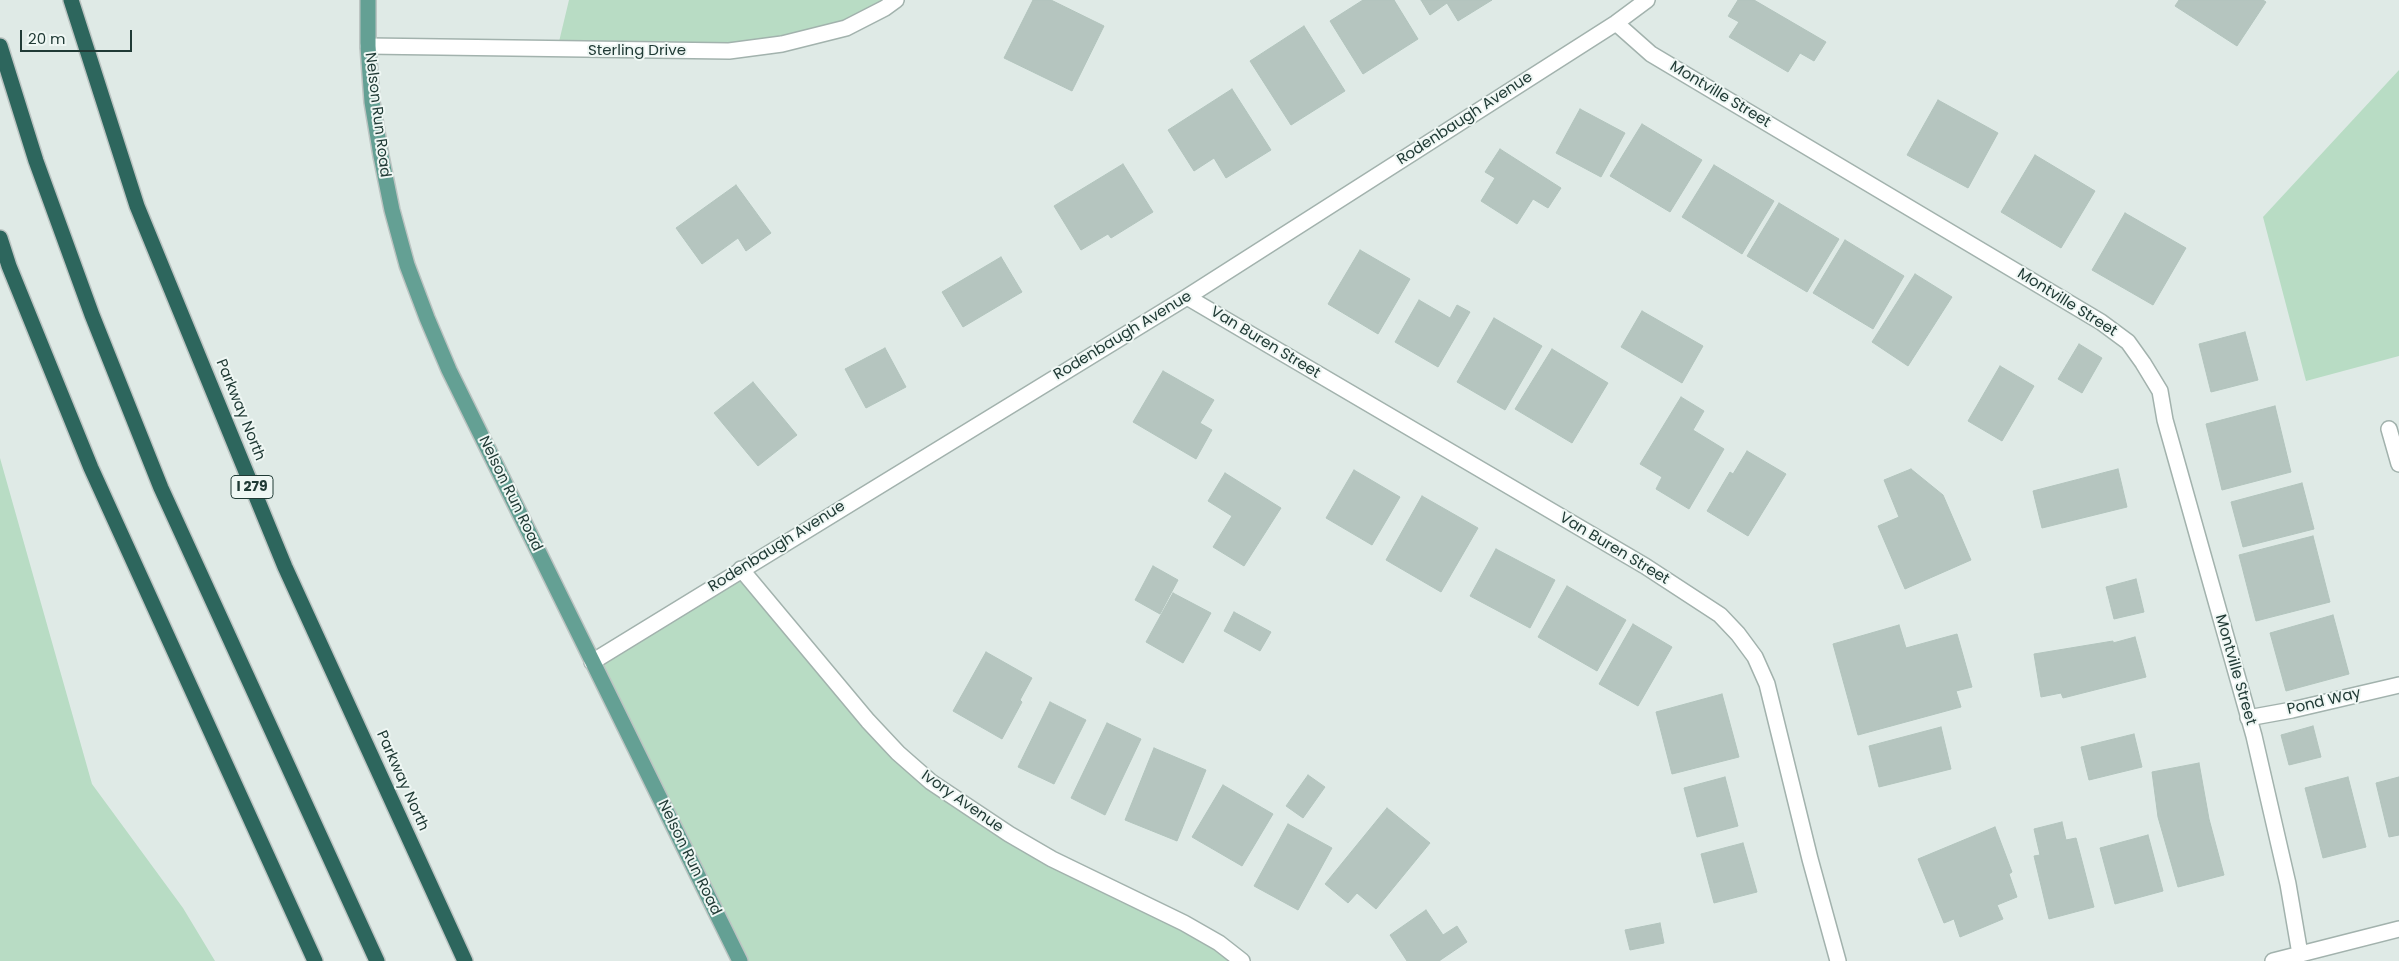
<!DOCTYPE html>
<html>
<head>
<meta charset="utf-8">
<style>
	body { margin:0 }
	#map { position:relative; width:2399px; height:961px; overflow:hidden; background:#dfeae6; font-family:Poppins,sans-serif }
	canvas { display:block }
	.scale { position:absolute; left:20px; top:30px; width:112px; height:22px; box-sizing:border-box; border:2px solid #203a35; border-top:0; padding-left:6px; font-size:15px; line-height:18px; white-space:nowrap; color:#203a35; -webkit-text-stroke:4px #eff7f4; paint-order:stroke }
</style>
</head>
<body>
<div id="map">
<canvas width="2399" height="961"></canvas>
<div class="scale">20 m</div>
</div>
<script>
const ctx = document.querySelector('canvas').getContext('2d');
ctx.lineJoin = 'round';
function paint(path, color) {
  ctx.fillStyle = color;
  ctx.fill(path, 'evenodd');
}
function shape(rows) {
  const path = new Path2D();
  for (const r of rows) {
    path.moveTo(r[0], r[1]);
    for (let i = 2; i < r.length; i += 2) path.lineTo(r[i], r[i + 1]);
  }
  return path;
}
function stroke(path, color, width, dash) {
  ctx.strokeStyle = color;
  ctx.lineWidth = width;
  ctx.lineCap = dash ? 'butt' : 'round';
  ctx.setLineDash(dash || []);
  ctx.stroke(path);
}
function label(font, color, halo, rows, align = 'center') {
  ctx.font = font + ' Poppins,sans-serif';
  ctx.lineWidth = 4;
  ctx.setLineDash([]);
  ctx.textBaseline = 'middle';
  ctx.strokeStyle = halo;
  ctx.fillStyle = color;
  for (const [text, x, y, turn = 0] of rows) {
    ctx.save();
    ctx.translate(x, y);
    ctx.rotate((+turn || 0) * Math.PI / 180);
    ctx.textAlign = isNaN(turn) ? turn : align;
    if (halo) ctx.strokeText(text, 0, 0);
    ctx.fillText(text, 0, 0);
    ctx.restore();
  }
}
const green = shape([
	[569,0,896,0,885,8,782,44,557,50],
	[2399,70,2399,356,2306,381,2263,217],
	[0,458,92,784,183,908,215,961,0,961],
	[741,569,931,782,1242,961,740,961,592,662]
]);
const building = shape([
	[1033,0,1051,0,1104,26,1072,91,1004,58,1033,0],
	[1363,0,1394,0,1418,39,1363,74,1330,21,1363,0],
	[1421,0,1492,0,1458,21,1447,3,1430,15,1421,0],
	[1738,0,1754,0,1826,42,1814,61,1800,53,1788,72,1729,37,1739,22,1728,16,1738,0],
	[2179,0,2263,0,2266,2,2237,46,2175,6,2179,0],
	[1304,26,1345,91,1291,125,1250,61,1304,26],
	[1232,89,1271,150,1226,178,1214,158,1194,171,1168,130,1232,89],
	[1938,100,1998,133,1968,188,1907,155,1938,100],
	[1580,109,1625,133,1601,177,1556,153,1580,109],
	[1642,124,1702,160,1670,212,1610,176,1642,124],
	[1500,149,1561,188,1548,208,1533,199,1517,224,1481,201,1495,178,1485,172,1500,149],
	[2035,155,2095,191,2061,248,2001,212,2035,155],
	[1123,164,1153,212,1111,238,1108,234,1081,250,1054,206,1123,164],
	[1714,165,1774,201,1742,254,1682,217,1714,165],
	[736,185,771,233,746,251,738,238,702,264,676,228,736,185],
	[1779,203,1839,239,1807,292,1747,256,1779,203],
	[2125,213,2186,248,2153,305,2092,270,2125,213],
	[1845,240,1904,276,1873,329,1813,293,1845,240],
	[1360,250,1410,279,1378,334,1328,304,1360,250],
	[1001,257,1022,292,963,327,942,292,1001,257],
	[1915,274,1952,297,1908,366,1872,342,1915,274],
	[1419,300,1450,318,1457,305,1470,312,1438,367,1395,342,1419,300],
	[1642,311,1703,346,1682,383,1621,347,1642,311],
	[1494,318,1542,346,1505,410,1457,382,1494,318],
	[2245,332,2258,380,2211,392,2199,344,2245,332],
	[2079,344,2102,358,2082,393,2058,379,2079,344],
	[885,348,906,387,866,408,845,369,885,348],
	[1552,349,1608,383,1572,443,1515,409,1552,349],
	[2000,366,2034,386,2002,441,1968,421,2000,366],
	[1163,371,1214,400,1200,423,1212,430,1196,459,1133,422,1163,371],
	[753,382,797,435,758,466,714,413,753,382],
	[1681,397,1704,411,1693,430,1724,449,1689,509,1656,489,1662,477,1640,464,1681,397],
	[2275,406,2291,472,2222,490,2206,424,2275,406],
	[1747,451,1786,474,1748,536,1707,511,1730,472,1733,474,1747,451],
	[1911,469,1943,495,1971,560,1905,589,1878,526,1899,517,1884,480,1911,469],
	[2118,469,2127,507,2042,528,2033,491,2118,469],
	[1354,470,1400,497,1372,545,1326,518,1354,470],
	[1225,473,1281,508,1244,566,1213,547,1232,516,1208,501,1225,473],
	[2302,483,2314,529,2243,547,2231,502,2302,483],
	[1422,496,1478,528,1441,592,1386,560,1422,496],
	[2313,536,2330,602,2256,621,2239,555,2313,536],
	[1496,549,1555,580,1530,628,1470,596,1496,549],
	[1153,566,1178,580,1160,614,1135,600,1153,566],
	[2136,579,2144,612,2114,619,2106,587,2136,579],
	[1567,586,1626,620,1597,671,1538,637,1567,586],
	[1173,593,1211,613,1183,663,1146,642,1173,593],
	[1234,612,1271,632,1260,651,1224,631,1234,612],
	[2333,615,2349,674,2286,691,2270,633,2333,615],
	[1633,624,1672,647,1638,706,1599,684,1633,624],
	[1899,625,1906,648,1957,634,1972,687,1956,691,1961,707,1858,735,1833,644,1899,625],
	[2135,637,2146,677,2063,698,2061,693,2041,697,2034,654,2113,641,2113,643,2135,637],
	[986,652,1032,678,1020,700,1022,702,1002,739,953,711,986,652],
	[1722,694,1739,757,1672,774,1656,712,1722,694],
	[1050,702,1086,720,1054,784,1018,767,1050,702],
	[1107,723,1141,739,1105,815,1071,798,1107,723],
	[2313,726,2321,757,2289,765,2281,735,2313,726],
	[1941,727,1951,769,1879,787,1869,746,1941,727],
	[2134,734,2142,767,2089,780,2081,747,2134,734],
	[1154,748,1206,770,1177,841,1125,820,1154,748],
	[2199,763,2209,819,2224,875,2178,887,2158,817,2152,772,2199,763],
	[1308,775,1325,787,1303,818,1286,806,1308,775],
	[1725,777,1738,826,1697,837,1684,788,1725,777],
	[2348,777,2366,847,2323,858,2305,788,2348,777],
	[2399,777,2399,835,2389,837,2376,783,2399,777],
	[1223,785,1273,814,1242,866,1192,837,1223,785],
	[1387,808,1430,843,1376,909,1357,893,1348,903,1325,884,1387,808],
	[2062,822,2066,840,2076,838,2094,907,2049,919,2034,856,2040,855,2034,829,2062,822],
	[1288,824,1332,848,1298,910,1254,886,1288,824],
	[1995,827,2012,872,2009,874,2017,897,1997,905,2003,919,1960,937,1954,919,1944,923,1918,859,1995,827],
	[2148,835,2163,891,2115,904,2100,848,2148,835],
	[1743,843,1757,892,1714,903,1701,854,1743,843],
	[1426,910,1443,935,1457,926,1467,942,1439,961,1407,961,1390,935,1426,910],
	[1660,923,1664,943,1630,950,1625,930,1660,923]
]);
const service = shape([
	[368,46,729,51,782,44,846,28,885,8,896,0],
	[2389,429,2399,464],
	[2248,718,2292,710,2399,685]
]);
const minor = shape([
	[1616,23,1651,54,2101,322,2128,342,2143,363,2160,391,2165,420,2254,736,2288,884,2300,954],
	[1187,297,1645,566,1720,615,1738,634,1755,657,1767,684,1810,859,1838,961],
	[741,569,868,721,898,753,931,782,1009,834,1052,859,1184,923,1219,943,1242,961],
	[592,662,1187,297,1616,23,1647,0],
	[2273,961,2399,929]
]);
const primary = shape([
	[368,0,368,46,372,102,381,156,392,210,407,265,427,318,449,370,740,961]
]);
const motorway = shape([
	[71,0,137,206,285,567,465,961],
	[0,46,36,161,92,315,161,488,377,961],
	[0,238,9,266,91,468,315,961]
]);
const shields = [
	[252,487,42]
];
const shieldNames = [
	["I 279",252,487]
];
const streetNames = [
	["Sterling Drive",637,51],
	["Montville Street",1720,95,31],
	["Nelson Run Road",377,115,83],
	["Rodenbaugh Avenue",1465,119,-33],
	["Montville Street",2067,303,32],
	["Rodenbaugh Avenue",1123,336,-31],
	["Van Buren Street",1265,343,31],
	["Parkway North",240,410,68],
	["Nelson Run Road",510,494,64],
	["Rodenbaugh Avenue",777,547,-32],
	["Van Buren Street",1614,549,31],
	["Montville Street",2235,670,74],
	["Pond Way",2324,702,-13],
	["Parkway North",402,781,66],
	["Ivory Avenue",962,802,35],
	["Nelson Run Road",689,858,64]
];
paint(green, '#b8dcc4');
paint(building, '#b5c5bf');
stroke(building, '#b2c4bd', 1);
stroke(service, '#a2b2ad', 18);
stroke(minor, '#a2b2ad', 18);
stroke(primary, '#bcc4c2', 18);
stroke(motorway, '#bcc4c2', 18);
stroke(service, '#fff', 15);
stroke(minor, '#fff', 15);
stroke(primary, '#64a094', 15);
stroke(motorway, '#2d665d', 15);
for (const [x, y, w] of shields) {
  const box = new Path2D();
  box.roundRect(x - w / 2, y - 11.5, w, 23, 4);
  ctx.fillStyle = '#eff7f4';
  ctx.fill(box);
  stroke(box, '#203a35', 1);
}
label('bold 14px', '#203a35', null, shieldNames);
label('15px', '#203a35', '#eff7f4', streetNames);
</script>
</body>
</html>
